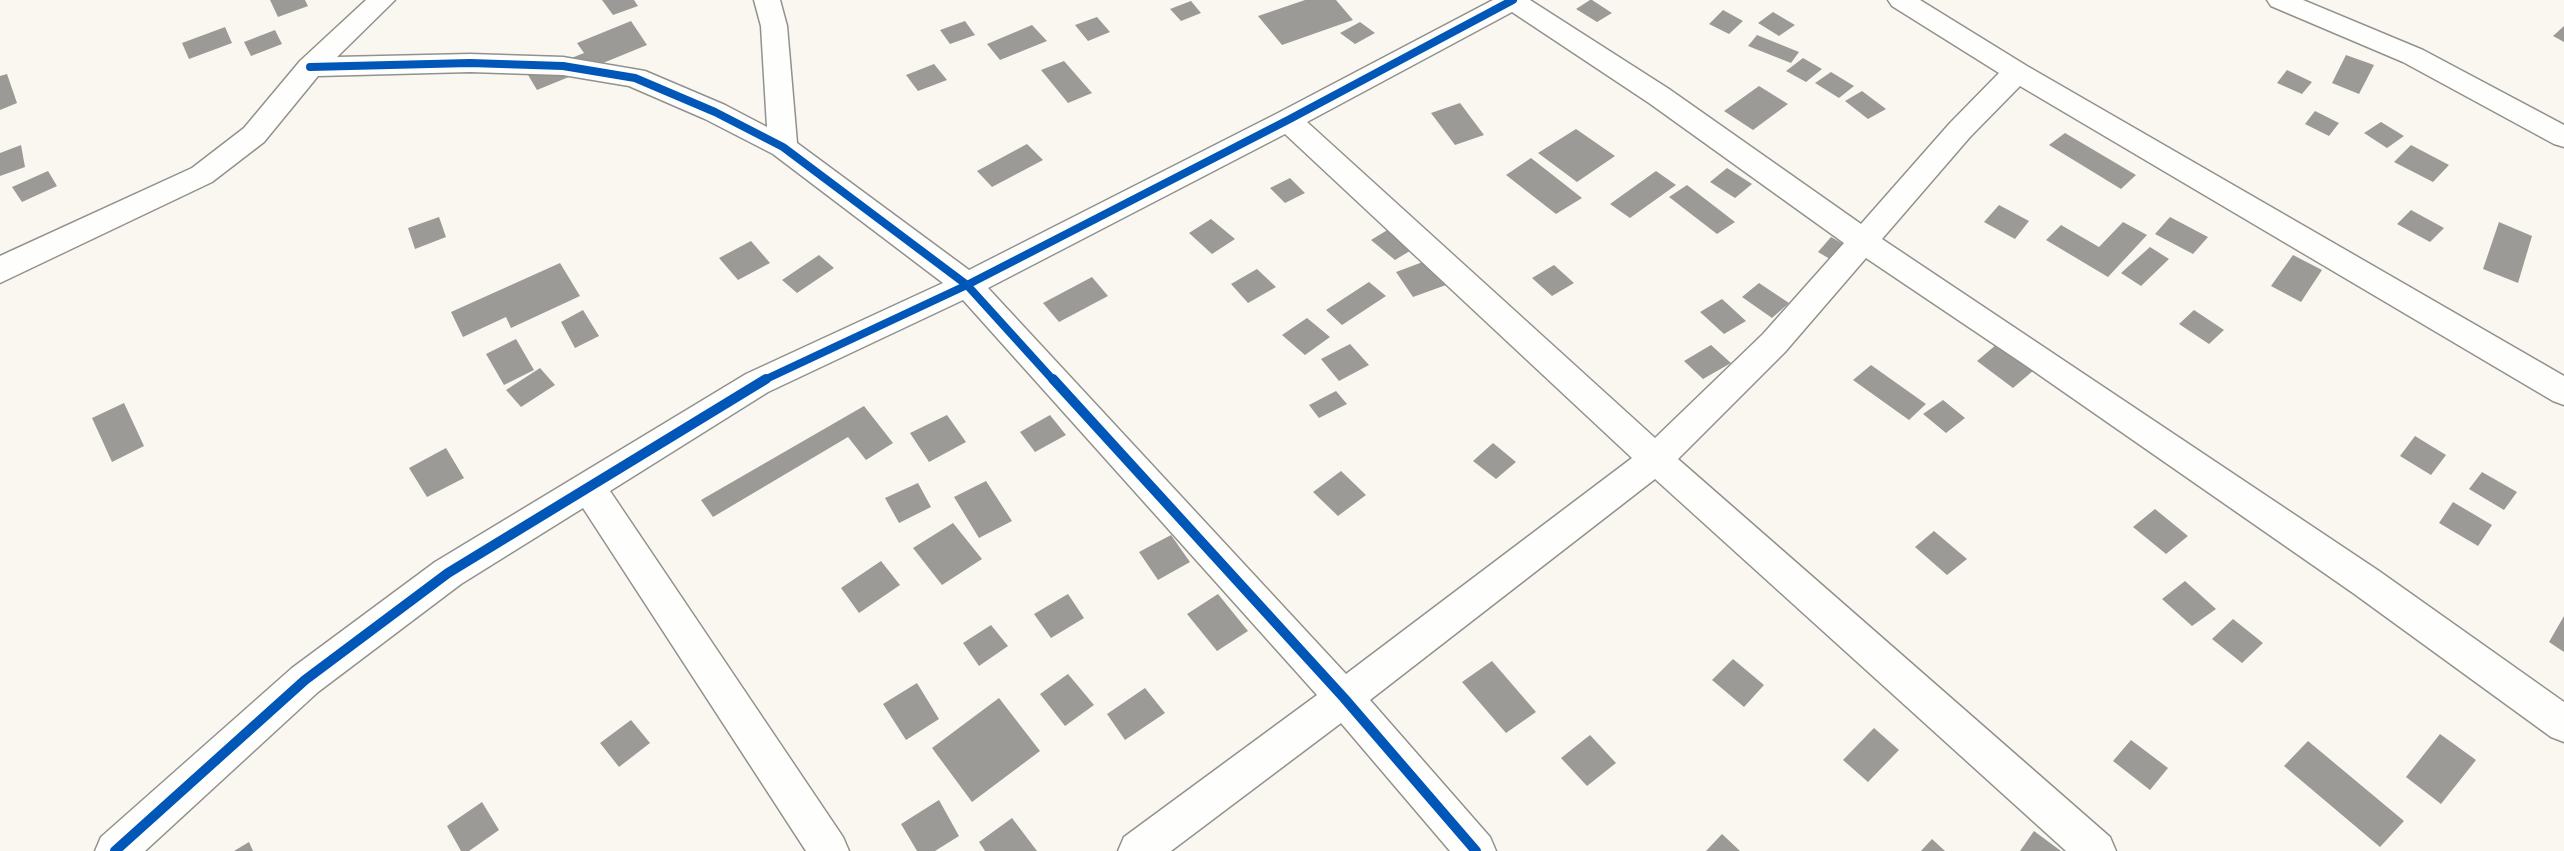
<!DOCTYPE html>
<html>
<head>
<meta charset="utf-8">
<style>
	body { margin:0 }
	canvas { display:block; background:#f9f7f0 }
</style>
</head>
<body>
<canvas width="2564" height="851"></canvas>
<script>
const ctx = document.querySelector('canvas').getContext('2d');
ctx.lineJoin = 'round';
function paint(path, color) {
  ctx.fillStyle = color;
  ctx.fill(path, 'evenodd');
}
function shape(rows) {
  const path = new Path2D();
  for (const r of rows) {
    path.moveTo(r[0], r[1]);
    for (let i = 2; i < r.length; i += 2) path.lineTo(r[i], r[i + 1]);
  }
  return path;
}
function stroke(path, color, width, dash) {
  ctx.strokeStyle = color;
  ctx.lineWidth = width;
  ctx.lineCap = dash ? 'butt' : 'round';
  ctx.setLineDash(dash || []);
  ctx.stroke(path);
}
const building = shape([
	[270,0,305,0,308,6,278,17],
	[602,0,634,0,638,6,613,15],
	[1305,0,1336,0,1353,20,1282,45,1258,16],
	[1590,0,1592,0,1612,13,1597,22,1576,9],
	[1191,1,1201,13,1181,21,1170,9],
	[1723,10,1743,21,1729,34,1709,24],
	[1773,12,1795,25,1779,36,1758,23],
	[1097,17,1110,32,1088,41,1075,25],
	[631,21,647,45,537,90,528,75,584,53,577,43],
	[965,21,975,35,950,44,940,30],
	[1360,22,1375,33,1355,44,1340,33],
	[1032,25,1047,41,1000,60,987,44],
	[2564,26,2564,42,2553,36],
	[225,27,232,43,189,59,182,43],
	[275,30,282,44,251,56,244,42],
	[1757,35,1799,52,1791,63,1748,46],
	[2346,55,2374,65,2359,94,2332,83],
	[1803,58,1822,69,1806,82,1786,71],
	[1064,61,1092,93,1068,103,1041,70],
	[934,64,947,80,918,91,906,75],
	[2287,70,2312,82,2302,94,2277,83],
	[1831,72,1854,86,1839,98,1815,83],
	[7,74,17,103,0,110,0,76],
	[1759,86,1788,104,1753,130,1724,111],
	[1862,91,1886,109,1868,119,1845,101],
	[1460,103,1484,135,1455,145,1431,113],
	[2315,111,2339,123,2329,136,2305,124],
	[2381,122,2404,136,2387,148,2364,133],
	[1576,129,1615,156,1577,182,1538,153],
	[2065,133,2136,175,2121,189,2049,145],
	[1027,144,1043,160,992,187,977,171],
	[21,145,25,167,0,176,0,153],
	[2411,145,2449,165,2433,182,2394,162],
	[1531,158,1582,198,1556,214,1506,175],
	[1727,168,1752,184,1735,198,1710,182],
	[48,171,57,186,22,202,12,187],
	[1656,171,1676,185,1630,218,1610,204],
	[1290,178,1305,193,1285,203,1270,188],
	[1687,185,1735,222,1717,234,1669,197],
	[1999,205,2029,221,2015,239,1984,222],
	[2411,210,2444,228,2430,242,2397,224],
	[439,217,446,237,415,249,408,228],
	[2170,217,2208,237,2193,254,2155,234],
	[1211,219,1235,239,1212,254,1189,233],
	[2123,222,2147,235,2108,277,2046,240,2061,225,2099,247],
	[2499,222,2532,236,2518,283,2483,269],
	[1399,223,1423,243,1395,260,1371,240],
	[1831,237,1854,250,1840,265,1818,252],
	[751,241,770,263,738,280,719,258],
	[2150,247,2169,259,2141,286,2121,273],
	[819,255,834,268,797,293,782,280],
	[2293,255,2322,270,2301,302,2271,286],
	[1428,260,1446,285,1413,297,1396,272],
	[560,263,580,296,511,328,506,317,463,337,451,312],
	[1554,265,1574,283,1552,296,1532,278],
	[1257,269,1276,287,1248,303,1231,284],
	[1092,277,1108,296,1059,322,1043,303],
	[1369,282,1386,296,1342,325,1326,310],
	[1759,283,1789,303,1772,318,1742,297],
	[1722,299,1746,321,1724,334,1700,312],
	[583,310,599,336,575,348,561,322],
	[2194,310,2224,330,2209,344,2179,324],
	[1307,318,1330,337,1305,355,1282,335],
	[516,339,534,370,504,385,486,354],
	[1350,344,1369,365,1339,381,1321,359],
	[1997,344,2034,370,2013,388,1977,361],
	[1711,345,1731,363,1703,379,1684,361],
	[1871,365,1926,404,1909,420,1853,380],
	[540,368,555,385,521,407,506,390],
	[1336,391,1347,404,1319,418,1309,405],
	[1943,400,1965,418,1946,433,1923,414],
	[124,403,144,446,112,462,92,418],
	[864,406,893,443,866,460,848,437,713,517,701,500],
	[947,415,966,442,929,462,910,433],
	[1050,415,1066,435,1035,452,1020,432],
	[2415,436,2446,455,2431,475,2400,456],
	[1493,443,1516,462,1496,479,1473,461],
	[446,448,464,478,427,497,409,468],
	[1341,471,1366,495,1338,516,1313,492],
	[2482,472,2517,492,2504,510,2469,489],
	[986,481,1012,521,979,538,954,497],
	[918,483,931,507,899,523,885,498],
	[2453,502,2492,525,2478,546,2439,523],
	[2155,509,2188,536,2166,554,2133,527],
	[953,523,982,559,942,585,913,548],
	[1934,531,1967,559,1947,575,1915,547],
	[1171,535,1190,562,1158,580,1139,552],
	[881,561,900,585,859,613,841,588],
	[2185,581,2216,609,2192,626,2162,599],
	[1068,594,1084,618,1051,638,1034,614],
	[1218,594,1248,631,1217,651,1187,614],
	[2564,616,2564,652,2549,642],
	[2233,619,2263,643,2242,663,2212,639],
	[991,625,1008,646,979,666,963,643],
	[1733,659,1764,685,1744,707,1712,680],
	[1492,661,1536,712,1506,733,1462,682],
	[1068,674,1094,705,1065,726,1040,694],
	[917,683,939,719,906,740,883,704],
	[1145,688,1165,713,1125,740,1107,714],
	[999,698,1040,751,972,802,932,748],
	[631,720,650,743,619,767,600,743],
	[1874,728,1899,750,1868,782,1843,760],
	[2440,734,2476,760,2441,804,2406,777],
	[1590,735,1616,763,1587,786,1561,758],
	[2131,740,2168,768,2150,790,2113,761],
	[2308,741,2404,821,2380,847,2284,766],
	[939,800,959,836,935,851,917,851,901,824],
	[482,802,499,830,469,851,461,851,447,826],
	[1012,818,1037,851,985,851,979,842],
	[2034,831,2061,851,2020,851],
	[1722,834,1740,851,1706,851],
	[1932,839,1945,851,1921,851],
	[249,842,253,851,234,851]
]);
const minor = shape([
	[366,0,395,0,337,57,470,54,563,57,645,71,725,105,767,127,761,26,754,0,780,0,787,26,797,143,969,270,1278,113,1493,0,1530,0,1669,89,1861,224,1950,123,1999,73,1892,6,1888,0,1920,0,2027,66,2564,376,2564,405,2553,401,2020,86,1970,137,1882,239,2379,571,2564,702,2564,742,2551,737,2353,593,2025,365,1866,258,1785,352,1678,459,2110,837,2116,851,2066,851,1655,479,1370,700,1490,837,1496,851,1450,851,1341,723,1171,851,1118,851,1124,837,1317,695,963,300,768,392,610,491,843,837,849,851,806,851,583,508,461,584,318,692,145,851,95,851,101,837,292,668,435,562,746,374,943,283,773,154,705,119,629,86,563,75,470,72,318,76,264,142,212,182,0,283,0,256,192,168,244,128,300,61,366,0],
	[1512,12,1649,103,1844,243,1763,334,1655,438,1307,122,1512,12],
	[1285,134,1632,458,1346,674,988,288,1285,134],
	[2267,0,2303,0,2423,50,2564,125,2564,147,2554,144,2403,62,2271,6,2267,0]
]);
const cyclewayFar1 = shape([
	[310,67,470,63,563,66,635,78,715,112,783,147,967,285,1054,381],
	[762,381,967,285,1288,120,1513,0]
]);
const cycleway = shape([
	[1053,379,1344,698,1476,851],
	[115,851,305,680,448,573,766,379]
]);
paint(building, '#9c9a96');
stroke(minor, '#92918e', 3);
paint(minor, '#fefefd');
stroke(cyclewayFar1, '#0057b8', 8);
stroke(cycleway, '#0057b8', 10);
</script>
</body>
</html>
